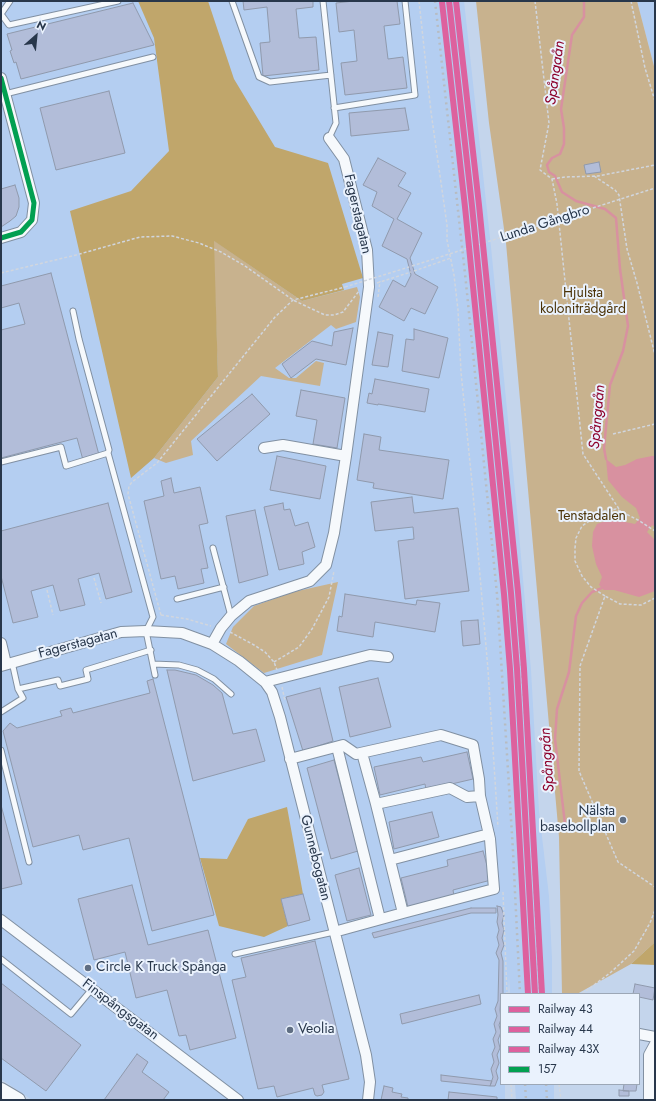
<!DOCTYPE html>
<html>
<head>
<meta charset="utf-8">
<style>
	body { margin:0 }
	#map { position:relative; width:656px; height:1101px; overflow:hidden; background:#c4d5ec; font-family:Jost,sans-serif }
	canvas { display:block }
	.frame { position:absolute; inset:0; border:2px solid #28374b; pointer-events:none }
	.legend { position:absolute; left:500px; top:993px; width:140px; height:92px; box-sizing:border-box; background:#eaf2fd; border:1px solid #9ca7b6; margin:0; padding:5px 7px; list-style:none; font-size:12px; color:#28374b }
	.legend li { display:flex; align-items:center; gap:8px; height:20px }
	.legend b { width:20px; border:1px solid #9ca7b6 }
	.north { position:absolute; left:16px; top:16px; width:40px; height:40px; -webkit-text-stroke:3px #eaf2fd; paint-order:stroke; rotate:27deg; font-size:11px; font-weight:700; line-height:16px; text-align:center; color:#28374b }
	.north::after { content:''; display:block; margin:auto; width:14px; height:18px; background:#28374b; clip-path:polygon(50% 0,100% 100%,50% 72%,0 100%) }
</style>
</head>
<body>
<div id="map">
<canvas width="656" height="1101"></canvas>
<div class="frame"></div>
<ul class="legend">
<li><b style="height:5px;background:#dd619e"></b>Railway 43</li>
<li><b style="height:5px;background:#dd619e"></b>Railway 44</li>
<li><b style="height:5px;background:#dd619e"></b>Railway 43X</li>
<li><b style="height:5px;background:#02a051"></b>157</li>
</ul>
<div class="north">N</div>
</div>
<script>
const ctx = document.querySelector('canvas').getContext('2d');
ctx.lineJoin = 'round';
function paint(path, color) {
  ctx.fillStyle = color;
  ctx.fill(path, 'evenodd');
}
function shape(rows) {
  const path = new Path2D();
  for (const r of rows) {
    path.moveTo(r[0], r[1]);
    for (let i = 2; i < r.length; i += 2) path.lineTo(r[i], r[i + 1]);
  }
  return path;
}
function stroke(path, color, width, dash) {
  ctx.strokeStyle = color;
  ctx.lineWidth = width;
  ctx.lineCap = dash ? 'butt' : 'round';
  ctx.setLineDash(dash || []);
  ctx.stroke(path);
}
function label(font, color, halo, rows, align = 'center') {
  ctx.font = font + ' Jost,sans-serif';
  ctx.lineWidth = 4;
  ctx.setLineDash([]);
  ctx.textBaseline = 'middle';
  ctx.strokeStyle = halo;
  ctx.fillStyle = color;
  for (const [text, x, y, turn = 0] of rows) {
    ctx.save();
    ctx.translate(x, y);
    ctx.rotate((+turn || 0) * Math.PI / 180);
    ctx.textAlign = isNaN(turn) ? turn : align;
    if (halo) ctx.strokeText(text, 0, 0);
    ctx.fillText(text, 0, 0);
    ctx.restore();
  }
}
const built = shape([
	[1,1,464,1,491,247,517,511,531,670,539,811,549,896,552,959,552,994,510,994,509,976,508,994,501,994,501,1084,505,1084,505,1100,32,1100,1,1079],
	[637,1,655,1,655,70],
	[515,1084,554,1084,554,1100,516,1100]
]);
const green = shape([
	[476,1,637,1,655,70,655,942,631,964,577,994,562,994,559,837,506,243,489,123],
	[213,240,302,301,357,287,360,297,356,322,336,329,331,325,275,368,289,378,296,378,316,361,324,363,320,386,261,376,191,441,193,455,166,463,154,458,218,377],
	[338,582,322,655,264,673,226,644,233,627,254,606,293,592]
]);
const forest = shape([
	[138,1,208,1,234,79,275,147,328,163,363,278,342,284,344,290,302,301,214,241,218,377,154,458,131,478,70,211,131,191,169,151,154,38],
	[287,807,303,894,281,899,288,926,264,937,219,926,200,858,227,859,248,819],
	[655,942,655,965,631,964]
]);
const water = shape([
	[652,456,655,456,655,527,652,525,647,532,655,540,655,591,639,597,614,590,604,590,599,585,602,577,596,564,592,546,593,532,597,524,611,519,635,524,640,518,636,508,622,497,608,480,606,459,616,467,625,465,637,459]
]);
const stream = shape([
	[584,1,584,17,572,35,561,109,564,128,564,144,560,154,552,158,547,165,549,172,555,176,562,192,576,201,605,209,616,218,620,269,628,326,623,351,610,385,604,448,606,459],
	[565,824,555,739,557,709,569,672,576,616,582,603,592,592,602,588]
]);
const building = shape([
	[243,1,313,1,313,7,296,9,299,38,316,37,319,70,263,76,260,43,270,42,267,7,244,10,243,1],
	[354,1,397,1,400,24,384,26,388,59,403,57,407,88,345,95,341,63,357,61,354,30,339,32,336,3,354,1],
	[133,3,154,45,21,79,16,62,14,63,10,51,12,50,7,34,133,3],
	[109,91,125,153,56,170,40,108,109,91],
	[405,108,409,130,351,136,349,113,405,108],
	[378,158,406,173,398,186,411,193,397,219,422,233,410,258,415,274,438,287,425,314,411,308,404,321,379,307,393,280,405,287,411,275,407,259,382,246,394,219,372,206,377,192,363,185,378,158],
	[599,162,601,172,586,174,584,165,599,162],
	[15,185,19,198,19,207,16,216,10,221,1,227,1,189,15,185],
	[51,273,99,455,83,460,77,438,1,458,1,330,25,324,19,303,1,308,1,286,51,273],
	[353,328,346,365,316,359,291,378,282,364,312,341,332,346,334,332,353,328],
	[414,329,448,338,439,378,402,371,406,339,414,340,414,329],
	[378,332,393,335,388,367,372,365,378,332],
	[375,379,429,389,425,412,378,404,378,405,367,403,369,393,372,394,375,379],
	[301,390,345,398,337,448,313,444,317,420,296,416,301,390],
	[252,394,270,414,217,461,197,439,252,394],
	[364,434,381,437,379,450,449,460,443,499,373,488,374,483,357,480,364,434],
	[277,456,326,466,320,499,270,490,277,456],
	[171,478,174,493,200,487,208,523,199,525,208,568,201,569,204,583,178,589,175,576,161,579,144,501,164,496,161,481,171,478],
	[412,497,414,513,458,508,469,591,405,599,398,541,414,539,413,527,375,531,371,502,412,497],
	[108,503,132,592,106,599,99,573,78,579,85,605,60,611,53,585,31,591,38,617,13,623,1,576,1,531,108,503],
	[283,503,284,510,290,509,295,526,308,522,315,547,302,552,304,564,279,570,264,507,283,503],
	[255,510,268,575,239,583,226,516,255,510],
	[345,594,416,605,417,600,440,603,435,632,375,622,373,637,337,631,339,616,342,617,345,594],
	[478,620,480,644,463,646,461,621,478,620],
	[167,670,175,670,196,675,213,685,222,693,233,734,256,729,265,761,193,781,167,670],
	[378,678,391,727,350,737,339,687,378,678],
	[153,679,214,915,152,931,129,838,83,850,79,835,33,847,3,731,10,723,17,728,62,716,60,711,71,708,73,713,150,693,147,681,153,679],
	[320,688,333,741,303,751,286,697,320,688],
	[467,752,473,779,426,790,425,784,380,795,374,767,421,757,423,762,467,752],
	[334,760,358,851,331,859,307,768,334,760],
	[1,805,22,884,1,889,1,805],
	[432,812,439,837,394,849,389,822,432,812],
	[483,851,491,880,453,890,454,896,408,907,401,878,448,866,447,860,483,851],
	[359,868,371,915,347,921,335,875,359,868],
	[132,885,148,945,208,930,236,1038,190,1050,186,1035,179,1036,167,990,136,998,125,952,94,960,78,899,132,885],
	[303,894,310,920,288,926,281,899,303,894],
	[497,906,501,907,504,915,502,923,504,930,502,938,504,945,501,953,503,961,503,994,501,994,500,1010,501,1019,499,1025,501,1032,498,1040,500,1048,497,1055,499,1063,496,1071,498,1078,495,1086,490,1086,493,1077,491,1069,494,1062,492,1054,495,1047,493,1039,496,1032,494,1024,497,1016,495,1009,498,1001,499,960,496,953,499,945,497,937,499,930,497,922,498,915,497,906],
	[471,908,496,908,496,913,471,913,374,938,372,933,471,908],
	[315,941,349,1079,322,1085,324,1092,322,1095,317,1096,315,1095,313,1088,277,1097,274,1086,258,1089,232,980,246,977,241,958,315,941],
	[1,983,81,1045,46,1091,1,1058,1,983],
	[635,984,655,988,653,1000,639,997,639,994,633,994,635,984],
	[479,995,481,1004,402,1024,400,1014,479,995],
	[137,1054,148,1062,142,1072,169,1092,163,1100,104,1100,137,1054],
	[441,1075,492,1081,490,1086,441,1081,441,1075],
	[624,1084,637,1084,636,1091,623,1091,624,1084],
	[384,1086,393,1088,392,1092,402,1094,401,1097,408,1098,408,1100,381,1100,384,1086],
	[619,1090,629,1091,629,1096,619,1096,619,1090],
	[449,1092,497,1097,497,1100,448,1100,449,1092]
]);
const path = shape([
	[419,1,431,112,447,225,447,240,454,275,458,310,461,372,473,493,488,670,498,827],
	[535,1,549,123,540,170,552,179,557,204,583,454,621,512],
	[631,1,645,68,655,101],
	[594,176,615,190,619,195,627,249,637,283,655,355],
	[552,179,565,177,598,176,655,165],
	[414,271,451,258],
	[1,273,76,255,140,237,172,236,199,243,221,252,245,266,293,300,325,315,334,315,343,312,359,291],
	[377,283,411,272],
	[378,297,380,281],
	[613,434,655,424],
	[94,578,101,603],
	[47,590,53,615],
	[605,596,591,587,582,576,575,561,575,548,576,538,582,526,604,511,616,509,638,520,655,531],
	[655,598,641,605,620,604,605,596,580,666,579,771,618,862,655,887],
	[161,615,187,619,211,626],
	[161,615,128,494,129,486,132,482,157,463,275,317,293,300,345,287],
	[230,632,254,645,265,652,274,662,277,670],
	[274,662,299,647,312,629,329,597,334,571],
	[282,687,285,701],
	[503,892,507,994],
	[582,994,610,973,634,951,650,923,655,910],
	[511,1084,512,1100],
	[559,1084,561,1100]
]);
const lane = shape([
	[232,1,259,77,270,82,331,75],
	[323,1,336,123,329,138],
	[1,14,9,25,118,1],
	[1,14,10,1],
	[5,94,153,57],
	[334,108,415,95,405,1],
	[108,453,153,617,146,631,155,675],
	[1,462,61,447,66,466,108,453,109,450,79,339,73,311],
	[213,548,231,616],
	[177,599,224,587],
	[12,662,18,689,58,680,60,686,88,679,86,670,151,650],
	[153,664,179,665,197,670,214,679,231,694],
	[1,712,23,698,18,689],
	[1,750,29,862],
	[235,954,334,932],
	[1,959,71,1014,92,989]
]);
const street = shape([
	[1,78,34,203,32,220,21,232,1,238],
	[264,448,283,445,346,456],
	[1,643,6,664],
	[212,644,221,628,231,616,249,601,310,581,326,565,334,533,346,456,369,287,367,250,344,159,329,138],
	[1,666,121,632,146,631,182,633,212,644,239,661,265,682,272,692,280,717,366,1055,370,1082,368,1100],
	[265,682,370,655,388,657],
	[337,747,380,919],
	[290,759,343,745,356,754,441,735,473,745,479,779,480,796,467,797,450,788,376,804,362,753],
	[376,804,403,913,494,889,490,839,480,796],
	[390,860,489,834],
	[1,920,238,1100],
	[334,932,403,913],
	[639,1034,655,1037],
	[649,1100,649,1055,655,1044]
]);
const secondary = shape([
	[1,1090,18,1100]
]);
const rail = shape([
	[435,1,466,283,497,594,513,851,520,994],
	[456,1,486,282,517,592,528,762,540,994],
	[525,1084,526,1100],
	[546,1084,547,1100]
]);
const pathBridge = shape([
	[412,266,655,188],
	[345,287,409,267]
]);
const bus1 = shape([
	[1,78,34,203,32,220,21,232,1,238]
]);
const rail1 = shape([
	[449,1,472,206,511,593,517,669,535,994]
]);
const rail2 = shape([
	[442,2,465,207,504,594,510,669,528,994]
]);
const rail3 = shape([
	[456,1,479,205,518,592,524,669,542,994]
]);
const markers = [
	[623,820,4,"#5f6e83"],
	[88,968,4,"#5f6e83"],
	[290,1030,4,"#5f6e83"]
];
const streetNames = [
	["Fagerstagatan",357,214,77],
	["Lunda Gångbro",545,224,-18],
	["Fagerstagatan",78,644,-15],
	["Gunnebogatan",315,858,76],
	["Finspångsgatan",120,1010,37]
];
const parkNames = [
	["Hjulsta",583,294],
	["koloniträdgård",583,310],
	["Tenstadalen",592,517]
];
const poiNames = [
	["Nälsta",615,812,"right"],
	["basebollplan",615,828,"right"],
	["Circle K Truck Spånga",96,968],
	["Veolia",298,1030]
];
const waterNames = [
	["Spångaån",556,73,-82],
	["Spångaån",598,417,-85],
	["Spångaån",548,760,-94]
];
paint(built, '#b4cef1');
paint(green, '#c8b28e');
paint(forest, '#c0a66b');
paint(water, '#d891a0');
stroke(stream, '#d891a0', 2.5);
paint(building, '#b2bdd9');
stroke(building, '#909aad', 1);
stroke(lane, '#8190a2', 7);
stroke(street, '#8190a2', 12);
stroke(secondary, '#8190a2', 16);
stroke(path, '#d1d6de', 1.5, [3, 2]);
stroke(lane, '#f6f9fc', 5);
stroke(street, '#f6f9fc', 10);
stroke(secondary, '#f6f9fc', 14);
stroke(rail, '#b7bcc2', 2.5, [2, 4]);
stroke(pathBridge, '#d1d6de', 1.5, [3, 2]);
stroke(bus1, '#02a051', 5);
stroke(rail1, '#dd619e', 6);
stroke(rail2, '#dd619e', 6);
stroke(rail3, '#dd619e', 6);
for (const [x, y, r, color] of markers) {
  const dot = new Path2D();
  dot.arc(x, y, r, 0, 2 * Math.PI);
  ctx.fillStyle = color;
  ctx.fill(dot);
  stroke(dot, '#eaf2fd', 1.5);
}
label('14px', '#28374b', '#eaf2fd', streetNames);
label('14px', '#4b3206', '#eaf2fd', parkNames);
label('14px', '#28374b', '#eaf2fd', poiNames, 'left');
label('italic 15px', '#8d002b', '#eaf2fd', waterNames);
</script>
</body>
</html>
